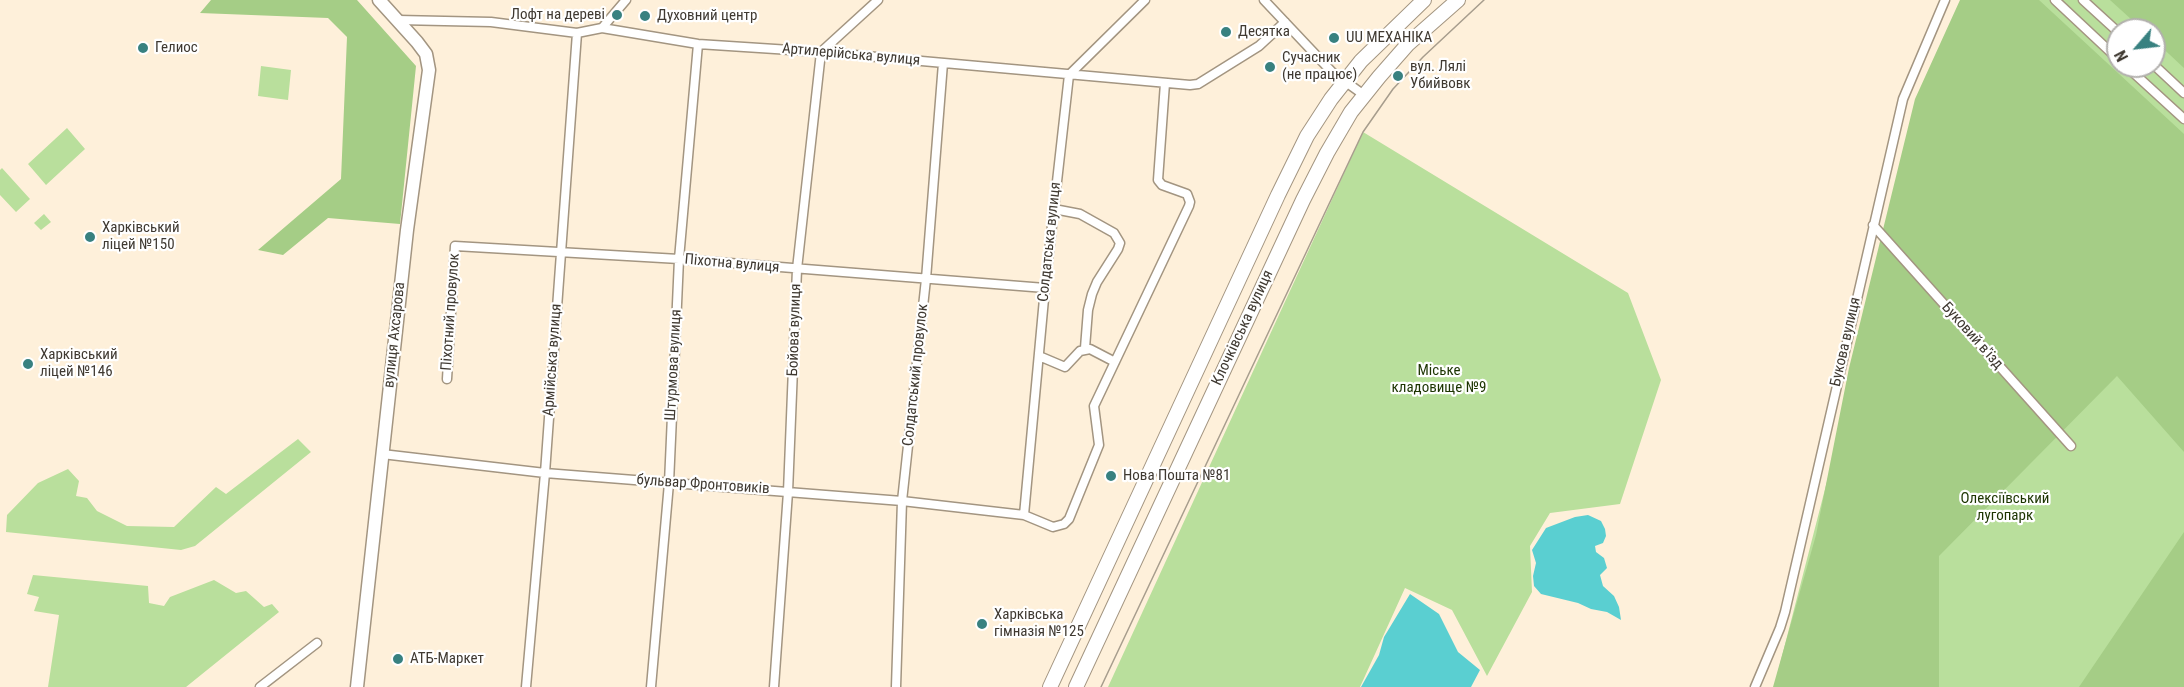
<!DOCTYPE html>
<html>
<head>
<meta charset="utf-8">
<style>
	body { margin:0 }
	#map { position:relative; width:2184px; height:687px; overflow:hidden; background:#fef0da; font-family:"Roboto Condensed",sans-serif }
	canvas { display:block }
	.north { position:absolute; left:2106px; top:18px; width:60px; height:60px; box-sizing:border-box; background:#fff; border:2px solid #b2b0ad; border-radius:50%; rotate:242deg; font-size:16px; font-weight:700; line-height:24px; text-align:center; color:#3f3931 }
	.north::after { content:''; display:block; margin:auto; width:21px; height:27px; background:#388180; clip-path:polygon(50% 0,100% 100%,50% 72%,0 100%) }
</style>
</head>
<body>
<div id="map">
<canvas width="2184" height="687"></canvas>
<div class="north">N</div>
</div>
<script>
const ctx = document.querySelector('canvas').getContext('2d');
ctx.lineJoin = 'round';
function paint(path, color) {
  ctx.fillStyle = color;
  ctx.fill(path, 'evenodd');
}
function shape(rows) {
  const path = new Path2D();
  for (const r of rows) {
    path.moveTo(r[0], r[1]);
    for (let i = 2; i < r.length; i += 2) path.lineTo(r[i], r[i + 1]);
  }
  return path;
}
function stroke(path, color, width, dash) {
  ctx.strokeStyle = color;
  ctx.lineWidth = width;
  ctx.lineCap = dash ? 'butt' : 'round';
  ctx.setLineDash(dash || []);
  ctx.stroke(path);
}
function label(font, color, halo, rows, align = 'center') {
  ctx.font = font + ' "Roboto Condensed",sans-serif';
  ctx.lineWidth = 4.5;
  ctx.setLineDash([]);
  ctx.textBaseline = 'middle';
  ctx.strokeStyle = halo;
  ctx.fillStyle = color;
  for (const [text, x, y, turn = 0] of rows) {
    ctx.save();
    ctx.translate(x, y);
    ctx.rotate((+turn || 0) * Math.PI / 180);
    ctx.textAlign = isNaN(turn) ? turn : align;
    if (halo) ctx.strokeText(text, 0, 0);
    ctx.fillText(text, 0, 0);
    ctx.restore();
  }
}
const green = shape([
	[1963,0,2184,0,2184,687,1774,687,1924,105],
	[2118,30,2154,30,2154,66,2118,66],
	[261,66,291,70,288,100,258,96],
	[67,128,85,149,46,185,28,164],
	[1363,132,1628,293,1661,380,1620,504,1550,513,1530,546,1532,592,1487,676,1452,610,1405,588,1360,687,1108,687],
	[2,168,30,199,16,212,0,195,0,170],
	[44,214,51,222,41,230,34,223],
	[298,439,311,452,195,546,181,550,6,532,7,515,38,483,68,469,79,481,76,496,87,498,97,511,127,526,174,527,216,487,226,494],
	[33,575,148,586,149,603,164,606,170,597,214,580,236,593,246,591,264,607,272,604,279,612,186,687,48,687,59,615,34,611,39,597,27,594]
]);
const forest = shape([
	[211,0,357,0,416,66,400,224,328,218,283,255,258,250,341,179,347,37,328,18,200,13],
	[1960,0,2039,0,2184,134,2184,452,2117,376,1939,556,1939,687,1773,687,1816,535,1849,368,1915,99],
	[2110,0,2184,0,2184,68,2154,40,2154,30,2143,30],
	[2184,532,2184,687,2079,687]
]);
const water = shape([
	[1588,515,1601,521,1605,529,1606,536,1603,543,1595,546,1596,552,1604,558,1607,568,1600,575,1603,586,1614,596,1619,607,1621,620,1607,612,1591,609,1578,603,1541,594,1534,586,1533,576,1536,563,1532,550,1546,528,1575,517],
	[1410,594,1439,614,1458,652,1480,670,1471,687,1361,687,1379,655,1384,637]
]);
const street = shape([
	[1264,0,1332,72,1364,95],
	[2055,0,2118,59],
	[2083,0,2118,32],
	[398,20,491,22,577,33,602,28,698,44,821,52,1190,85,1198,84,1259,46,1285,22],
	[602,28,626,0],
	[2154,65,2184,93],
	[2126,66,2184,119],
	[1054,209,1080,214,1114,233,1120,243,1118,249,1097,282,1092,294,1088,310,1085,348],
	[1873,225,2071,446],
	[1039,356,1065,367,1080,351,1090,349,1115,362],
	[447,379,455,246,679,259,1045,288],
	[382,454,545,473,902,501,1024,515,1053,527,1064,524,1069,519,1099,445,1094,406,1189,206,1190,202,1187,194,1162,185,1158,180,1165,83],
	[1024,515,1045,288,1069,75,1145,0],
	[260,687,317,643],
	[526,687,545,473,577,33],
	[651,687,669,483,679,259,698,44],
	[774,687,788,492,797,269,821,52,878,0],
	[896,687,902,501,926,279,943,63],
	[1755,687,1780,628,1785,612,1903,99,1945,0]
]);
const secondary = shape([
	[357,687,407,230,429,70,426,54,417,42,379,0]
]);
const primary = shape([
	[1050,687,1278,195,1307,136,1331,99,1361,61,1424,0],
	[1076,687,1303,200,1327,153,1351,112,1379,77,1408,44,1458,0]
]);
const tram = shape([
	[1101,687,1363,132,1393,89,1423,57,1484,0]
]);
const markers = [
	[617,15,6,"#388180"],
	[645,16,6,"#388180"],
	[1226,32,6,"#388180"],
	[1334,38,6,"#388180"],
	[143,48,6,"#388180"],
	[1270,67,6,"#388180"],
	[1398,76,6,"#388180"],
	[90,237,6,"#388180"],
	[28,364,6,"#388180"],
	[1111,476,6,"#388180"],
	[982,624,6,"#388180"],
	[398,659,6,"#388180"]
];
const poiNames = [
	["Лофт на дереві",605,15,"right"],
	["Духовний центр",657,16],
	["Десятка",1238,32],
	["UU МЕХАНІКА",1346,38],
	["Гелиос",155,48],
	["Сучасник",1282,58],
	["(не працює)",1282,75],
	["вул. Лялі",1410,67],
	["Убийвовк",1410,84],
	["Харківський",102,228],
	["ліцей №150",102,245],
	["Харківський",40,355],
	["ліцей №146",40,372],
	["Нова Пошта №81",1123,476],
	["Харківська",994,615],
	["гімназія №125",994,632],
	["АТБ-Маркет",410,659]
];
const streetNames = [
	["Артилерійська вулиця",851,55,5],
	["Солдатська вулиця",1050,242,-84],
	["Піхотна вулиця",732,264,5],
	["Піхотний провулок",451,312,-86],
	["Клочківська вулиця",1243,328,-65],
	["Бойова вулиця",795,330,-88],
	["вулиця Ахсарова",395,335,-84],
	["Буковий в'їзд",1972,336,48],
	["Букова вулиця",1846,342,-77],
	["Армійська вулиця",553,360,-86],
	["Штурмова вулиця",674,365,-87],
	["Солдатський провулок",916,375,-84],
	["бульвар Фронтовиків",703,485,4]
];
const parkNames = [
	["Міське",1439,371],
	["кладовище №9",1439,388],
	["Олексіївський",2005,499],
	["лугопарк",2005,516]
];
paint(green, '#b9df9c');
paint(forest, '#a5cd86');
paint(water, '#5acfd1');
stroke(street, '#a39581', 11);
stroke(secondary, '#a39581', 15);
stroke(primary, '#a39581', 16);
stroke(street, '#fff', 8);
stroke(secondary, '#fff', 12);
stroke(primary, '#fff', 14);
stroke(tram, '#a79d8d', 1.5);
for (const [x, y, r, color] of markers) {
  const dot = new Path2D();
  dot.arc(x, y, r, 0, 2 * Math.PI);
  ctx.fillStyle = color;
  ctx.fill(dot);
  stroke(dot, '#fff', 2);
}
label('15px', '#3f3931', '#fff', poiNames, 'left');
label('15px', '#3f3931', '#fff', streetNames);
label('15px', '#1c3400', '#fff', parkNames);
</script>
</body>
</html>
